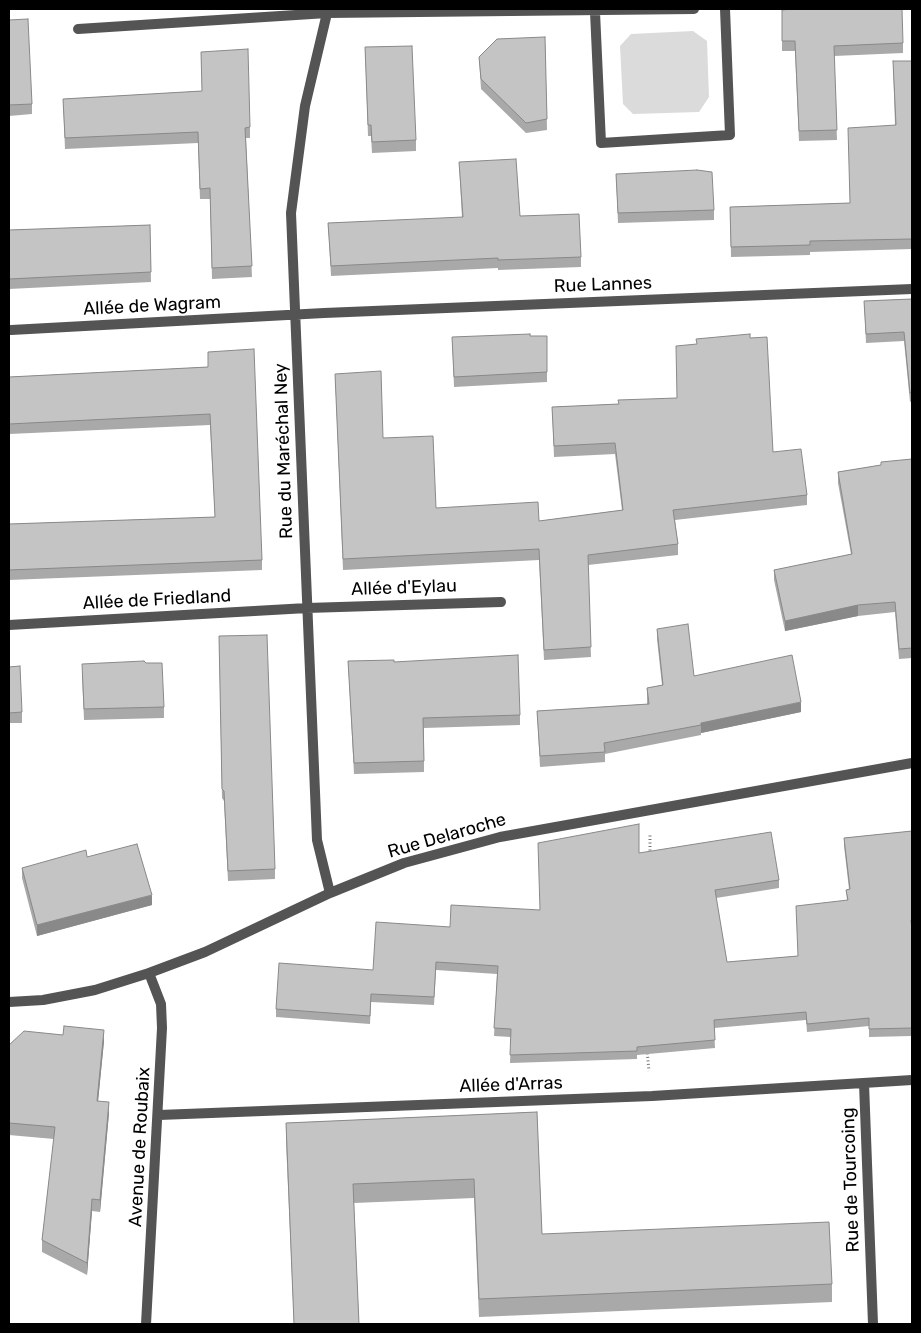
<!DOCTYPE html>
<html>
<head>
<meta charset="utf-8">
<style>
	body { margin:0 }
	#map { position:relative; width:921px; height:1333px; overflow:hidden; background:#fff; font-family:Rubik,sans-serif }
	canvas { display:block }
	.frame { position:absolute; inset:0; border:10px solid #000; pointer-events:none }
</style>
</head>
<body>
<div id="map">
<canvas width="921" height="1333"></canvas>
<div class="frame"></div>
</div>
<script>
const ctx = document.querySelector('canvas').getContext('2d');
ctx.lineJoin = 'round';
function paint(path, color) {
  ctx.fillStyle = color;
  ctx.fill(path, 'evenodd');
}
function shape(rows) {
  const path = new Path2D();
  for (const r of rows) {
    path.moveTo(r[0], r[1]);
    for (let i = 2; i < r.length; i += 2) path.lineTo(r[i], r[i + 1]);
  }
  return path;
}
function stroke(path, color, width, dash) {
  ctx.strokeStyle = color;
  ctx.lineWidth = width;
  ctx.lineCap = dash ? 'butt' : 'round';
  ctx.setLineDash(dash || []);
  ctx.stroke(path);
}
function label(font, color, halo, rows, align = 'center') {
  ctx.font = font + ' Rubik,sans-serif';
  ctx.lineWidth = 4;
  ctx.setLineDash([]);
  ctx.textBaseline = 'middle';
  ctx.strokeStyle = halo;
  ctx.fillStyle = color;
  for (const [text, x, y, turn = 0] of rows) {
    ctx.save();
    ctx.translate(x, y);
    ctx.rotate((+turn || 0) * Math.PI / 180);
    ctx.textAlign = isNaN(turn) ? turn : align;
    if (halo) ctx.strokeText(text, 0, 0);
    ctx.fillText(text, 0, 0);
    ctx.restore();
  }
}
const green = shape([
	[693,31,707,41,709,97,699,112,633,114,623,104,620,46,631,34]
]);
const path = shape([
	[650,854,650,835],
	[647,1050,649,1071]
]);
const minor = shape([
	[328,9,305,106,291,213,317,840,330,893],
	[595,12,601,143,730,135,725,9],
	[78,29,327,13,694,9],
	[11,330,324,313,912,289],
	[9,625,307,608,501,602],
	[9,1002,43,1000,95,990,149,973,205,952,330,893,404,863,500,837,912,763],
	[864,1083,873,1324],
	[159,1115,652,1096,912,1080],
	[146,1324,162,1028,161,1004,149,973]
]);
const wall = shape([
	[782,10,903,43,903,53,834,56,837,140,799,141,795,51,782,51],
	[9,20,32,104,32,114,9,116],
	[545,37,547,130,526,133,481,89,479,57],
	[365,47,416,140,416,151,372,153,371,136,368,136],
	[201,52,250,127,250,138,246,138,252,277,212,279,210,199,200,199,198,143,65,149,63,99,202,91],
	[893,61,912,61,912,249,810,252,810,255,731,257,730,207,850,203,895,125],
	[459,162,520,216,581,257,581,267,498,270,498,268,331,276,328,223,462,218],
	[616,174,714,210,714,220,618,223],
	[150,225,151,282,9,289,9,230],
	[912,299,912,401,910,402,904,341,866,343,864,301],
	[547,336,547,382,454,387,452,337],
	[750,338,773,452,807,495,807,505,675,520,678,544,678,555,588,565,591,657,544,660,539,560,343,570,335,374,436,508,539,521,622,510,615,454,554,457,552,407,618,404,677,398],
	[208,367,262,560,262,570,9,580,9,524,215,517,210,425,9,434,9,377],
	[912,459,912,658,899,659,895,612,858,616,785,631,774,580,774,570,851,554,838,483,838,472,881,465],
	[657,629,694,676,801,712,701,733,701,735,605,754,605,762,540,767,537,711,647,704,647,688,662,685,657,639],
	[219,636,275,869,275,879,228,881,224,801,222,798],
	[348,661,520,715,520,725,424,728,424,772,354,774],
	[9,667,22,712,22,723,9,723],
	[82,674,164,707,164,718,84,720],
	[912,831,912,1036,869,1037,869,1026,807,1032,806,1020,714,1028,715,1048,637,1055,637,1059,510,1063,511,1037,494,1036,497,974,436,970,434,1005,371,1002,370,1024,276,1017,276,1009,373,970,450,927,539,910,639,853,779,880,779,888,716,898,727,962,798,956,847,900,846,890,849,889,844,846,844,838],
	[87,857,152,905,37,936,22,878,22,868],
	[104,1041,98,1101,109,1113,100,1212,92,1211,87,1275,42,1252,42,1240,54,1139,9,1135,9,1045],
	[537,1112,542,1234,832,1284,832,1302,479,1317,474,1198,354,1203,359,1324,294,1324,286,1141,286,1123]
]);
const shadedWall = shape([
	[858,605,858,616,785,631,785,621],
	[801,702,801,712,701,733,701,723],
	[152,895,152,905,37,936,37,925],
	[104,1030,104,1041,97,1112,97,1101],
	[109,1102,109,1113,100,1212,100,1200],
	[92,1199,92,1211,87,1275,87,1263]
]);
const building = shape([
	[792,9,902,9,903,43,834,46,837,130,799,131,795,41,782,41,782,10,792,9],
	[28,19,32,104,9,105,9,20,28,19],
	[545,37,547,119,526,123,481,79,479,57,497,39,545,37],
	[412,46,416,140,372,142,371,125,368,125,365,47,412,46],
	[248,49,250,127,245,128,252,266,212,268,210,188,200,189,198,132,65,138,63,99,202,91,201,52,248,49],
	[893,61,912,61,912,239,810,241,810,245,731,247,730,207,850,203,848,128,896,125,893,61],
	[516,159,520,216,579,214,581,257,498,260,498,258,331,266,328,223,463,217,459,162,516,159],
	[697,170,712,172,714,210,618,213,616,174,697,170],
	[150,225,151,272,9,279,9,230,150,225],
	[912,299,912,392,910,393,904,332,866,334,864,301,912,299],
	[530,334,530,336,547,336,547,372,454,377,452,337,530,334],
	[750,334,750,338,767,337,773,452,801,449,807,495,673,510,678,544,588,555,591,647,544,650,539,549,343,559,335,374,381,371,383,438,433,436,436,508,538,502,539,521,623,510,615,443,554,446,552,407,619,404,618,400,677,398,676,346,697,344,696,339,750,334],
	[254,349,262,560,9,570,9,524,215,517,210,414,9,424,9,377,208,367,208,352,254,349],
	[912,459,912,648,899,649,895,602,858,605,785,621,774,570,852,554,838,472,881,465,881,462,912,459],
	[688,624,694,676,792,655,801,702,701,723,701,725,604,743,605,752,540,756,537,711,649,704,647,688,663,685,657,629,688,624],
	[267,635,275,869,228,871,224,791,222,789,219,636,267,635],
	[518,655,520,715,423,718,424,761,354,763,348,661,394,660,394,662,518,655],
	[144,661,146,663,162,663,164,707,84,709,82,664,144,661],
	[20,666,22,712,9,713,9,667,20,666],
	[639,824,639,853,771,832,779,880,715,890,727,962,798,956,796,906,848,900,846,890,850,889,844,838,912,831,912,920,911,920,912,930,912,1028,869,1029,869,1018,807,1024,806,1012,714,1020,715,1040,637,1047,637,1051,510,1055,511,1029,494,1028,498,966,436,962,434,997,371,994,370,1016,276,1009,279,963,373,970,376,922,450,927,451,905,540,910,538,843,639,824],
	[137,844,152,895,37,925,22,868,86,850,87,857,137,844],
	[64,1026,104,1030,97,1101,109,1102,100,1200,92,1199,87,1263,42,1240,55,1127,9,1123,9,1045,24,1031,63,1035,64,1026],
	[537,1112,542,1234,829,1222,832,1284,479,1299,474,1179,353,1184,359,1324,294,1324,286,1123,537,1112]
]);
const streetNames = [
	["Rue Lannes",603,285,-2],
	["Allée de Wagram",152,306,-3],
	["Rue du Maréchal Ney",284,451,-92],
	["Allée d'Eylau",404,588,-2],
	["Allée de Friedland",157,600,-3],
	["Rue Delaroche",447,836,-16],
	["Allée d'Arras",511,1085,-2],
	["Avenue de Roubaix",140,1147,-87],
	["Rue de Tourcoing",851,1180,-92]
];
paint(green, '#dbdbdb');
stroke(path, '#767676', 3, [1, 2.5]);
stroke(minor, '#545454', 10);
paint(wall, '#a9a9a9');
paint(shadedWall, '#898989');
paint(building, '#c4c4c4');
stroke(building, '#898989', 1);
label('18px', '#000', '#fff', streetNames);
</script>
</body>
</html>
